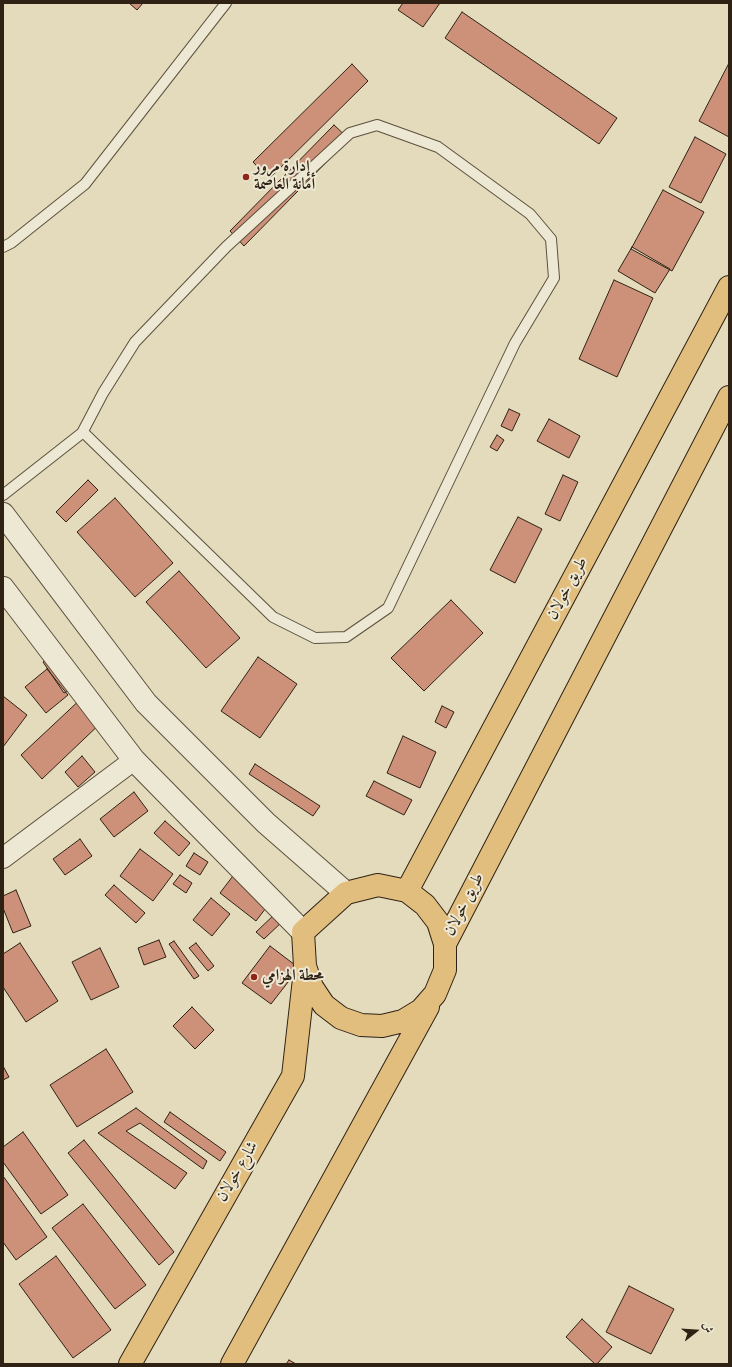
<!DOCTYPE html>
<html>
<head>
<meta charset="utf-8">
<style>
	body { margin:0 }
	#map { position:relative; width:732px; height:1367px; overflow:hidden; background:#e3dbbb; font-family:"IM FELL DW Pica",Amiri,serif }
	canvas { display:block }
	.frame { position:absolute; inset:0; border:4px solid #2f2215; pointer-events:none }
	.north { position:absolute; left:676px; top:1311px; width:40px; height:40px; -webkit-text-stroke:3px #ede8d3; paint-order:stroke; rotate:73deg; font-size:11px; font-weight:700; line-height:16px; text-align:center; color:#2f2215 }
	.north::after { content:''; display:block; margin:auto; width:14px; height:18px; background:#2f2215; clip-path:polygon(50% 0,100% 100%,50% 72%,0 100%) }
</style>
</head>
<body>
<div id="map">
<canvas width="732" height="1367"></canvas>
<div class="frame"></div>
<div class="north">ش</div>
</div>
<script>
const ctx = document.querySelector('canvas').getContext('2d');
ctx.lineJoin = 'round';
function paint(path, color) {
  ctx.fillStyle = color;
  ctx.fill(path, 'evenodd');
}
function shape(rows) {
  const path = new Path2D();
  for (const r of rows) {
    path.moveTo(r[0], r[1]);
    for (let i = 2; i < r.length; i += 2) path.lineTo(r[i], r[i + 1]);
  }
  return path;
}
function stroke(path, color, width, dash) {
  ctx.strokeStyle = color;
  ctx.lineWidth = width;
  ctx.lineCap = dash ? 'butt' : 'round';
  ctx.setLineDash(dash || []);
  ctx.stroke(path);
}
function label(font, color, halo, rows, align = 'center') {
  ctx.font = font + ' "IM FELL DW Pica",Amiri,serif';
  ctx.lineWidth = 4;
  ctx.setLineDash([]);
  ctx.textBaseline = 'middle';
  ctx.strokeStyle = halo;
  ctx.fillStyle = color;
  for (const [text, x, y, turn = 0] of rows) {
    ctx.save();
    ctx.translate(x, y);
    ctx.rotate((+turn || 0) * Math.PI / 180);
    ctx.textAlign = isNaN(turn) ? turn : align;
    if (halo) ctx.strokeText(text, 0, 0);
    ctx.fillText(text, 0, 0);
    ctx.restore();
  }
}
const building = shape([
	[129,3,143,3,137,10,129,3],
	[403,3,440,3,423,27,398,10,403,3],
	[462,12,617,118,599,144,445,38,462,12],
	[729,63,729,137,699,121,729,63],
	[352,64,368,81,269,179,253,162,352,64],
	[334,125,349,139,244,246,230,231,334,125],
	[695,137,726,154,701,203,669,187,695,137],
	[663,190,704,212,672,271,631,249,663,190],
	[632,247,670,269,655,293,618,271,632,247],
	[614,280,653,298,617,377,579,359,614,280],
	[509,409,520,414,512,431,501,426,509,409],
	[549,419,580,436,569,458,537,441,549,419],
	[497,435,504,440,497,451,490,447,497,435],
	[563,475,578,482,560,521,545,514,563,475],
	[88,480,98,490,66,522,56,512,88,480],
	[115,498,173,563,135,597,77,532,115,498],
	[518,517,542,529,515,583,490,570,518,517],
	[179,571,240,638,206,668,146,602,179,571],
	[451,600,483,633,424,691,391,658,451,600],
	[59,651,80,682,64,693,43,662,59,651],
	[258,657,297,684,260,738,221,711,258,657],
	[47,669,68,695,46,713,25,687,47,669],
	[3,696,27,715,3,747,3,696],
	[84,696,105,719,42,779,21,755,84,696],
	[442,706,454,712,446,728,435,722,442,706],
	[403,736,436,752,420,788,387,773,403,736],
	[82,756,95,772,78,787,65,772,82,756],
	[255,764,320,806,313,816,249,774,255,764],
	[374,781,412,800,404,815,366,796,374,781],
	[134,792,148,811,114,837,100,819,134,792],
	[165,821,190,843,179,856,154,833,165,821],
	[80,839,92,856,65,875,53,859,80,839],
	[140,849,173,874,153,901,120,876,140,849],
	[194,853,208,862,200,875,186,866,194,853],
	[242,864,278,892,256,921,220,893,242,864],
	[180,875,192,883,186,893,173,884,180,875],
	[114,885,145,913,136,923,105,895,114,885],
	[16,890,31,926,13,933,3,908,3,896,16,890],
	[211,898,230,914,212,936,193,920,211,898],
	[276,913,283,921,264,939,256,932,276,913],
	[159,940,166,957,144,965,138,948,159,940],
	[174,941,199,976,194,979,169,944,174,941],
	[20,943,58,1001,26,1022,3,987,3,954,20,943],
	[196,943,214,966,208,971,189,948,196,943],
	[270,946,299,968,271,1004,242,983,270,946],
	[100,948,119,987,91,1000,72,962,100,948],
	[192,1007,214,1030,195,1049,173,1026,192,1007],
	[106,1049,133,1092,77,1127,50,1085,106,1049],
	[3,1066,9,1077,3,1080,3,1066],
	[136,1108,207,1161,203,1169,140,1123,126,1131,187,1173,175,1189,98,1133,136,1108],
	[170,1112,226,1152,220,1161,164,1122,170,1112],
	[23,1132,68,1195,41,1214,3,1162,3,1147,23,1132],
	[84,1140,174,1252,159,1265,68,1153,84,1140],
	[3,1176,47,1237,16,1260,3,1242,3,1176],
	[83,1204,146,1285,115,1309,52,1228,83,1204],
	[56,1256,111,1330,73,1358,19,1284,56,1256],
	[629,1286,674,1309,651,1354,606,1332,629,1286],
	[582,1319,612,1347,597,1364,595,1364,566,1337,582,1319],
	[289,1360,296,1364,286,1364,289,1360]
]);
const service = shape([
	[3,247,11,243,85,184,226,3],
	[3,495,82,433,103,393,135,342,226,247,350,133,377,125,438,147,530,214,551,239,554,278,515,343,388,608,346,637,315,638,273,617,83,432]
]);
const minor = shape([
	[3,858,134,760]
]);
const tertiary = shape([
	[3,514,146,703,266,823,346,893],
	[3,588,134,760,303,932]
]);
const primary = shape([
	[378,885,407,891,425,905,438,922,445,944,445,970,435,994,421,1010,403,1021,382,1026,361,1025,341,1018,324,1005,312,987,305,966,303,932,346,893,378,885],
	[407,891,729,287],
	[445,944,729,397],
	[130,1364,293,1076,305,970],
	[232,1364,428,1007]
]);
const markers = [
	[246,177,4,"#8f2418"],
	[254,977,4,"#8f2418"]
];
const poiNames = [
	["إدارة مرور",254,168],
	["أمانة العاصمة",254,186],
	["محطة الهزامي",262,977]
];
const streetNames = [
	["طريق خولان",568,589,-62],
	["طريق خولان",465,905,-63],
	["شارع خولان",238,1172,-60]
];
paint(building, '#cd917a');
stroke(building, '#2f2215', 1);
stroke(service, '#5c503e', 12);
stroke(minor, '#5c503e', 22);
stroke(tertiary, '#5c503e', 24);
stroke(primary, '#2f2215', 24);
stroke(service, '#ede8d3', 10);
stroke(minor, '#ede8d3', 20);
stroke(tertiary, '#ede8d3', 22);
stroke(primary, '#e2be7e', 22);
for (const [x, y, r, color] of markers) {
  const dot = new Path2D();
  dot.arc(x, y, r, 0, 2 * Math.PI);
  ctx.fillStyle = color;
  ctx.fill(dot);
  stroke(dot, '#ede8d3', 1.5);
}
label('bold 16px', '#2f2215', '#ede8d3', poiNames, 'left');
label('16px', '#2f2215', '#ede8d3', streetNames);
</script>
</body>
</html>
